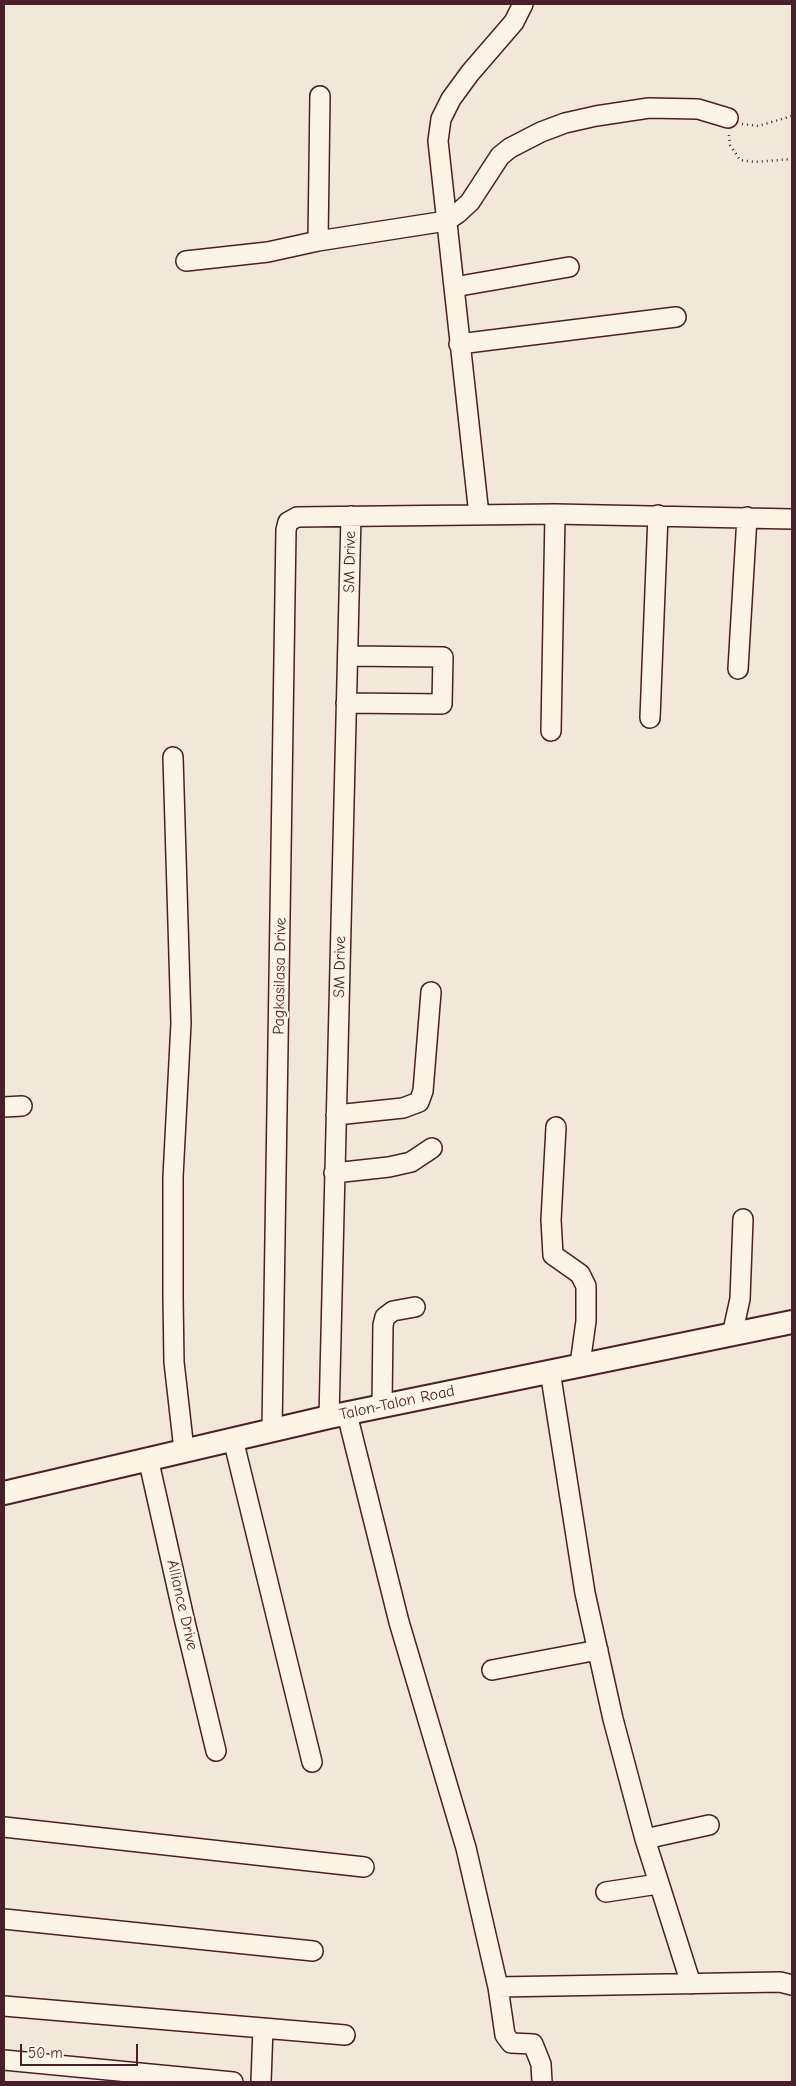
<!DOCTYPE html>
<html>
<head>
<meta charset="utf-8">
<style>
	body { margin:0 }
	#map { position:relative; width:796px; height:2086px; overflow:hidden; background:#f1e8da; font-family:"Comic Neue",sans-serif }
	canvas { display:block }
	.frame { position:absolute; inset:0; border:5px solid #4a1f2b; pointer-events:none }
	.scale { position:absolute; left:20px; top:2044px; width:118px; height:22px; box-sizing:border-box; border:2px solid #4a1f2b; border-top:0; padding-left:6px; font-size:15px; line-height:18px; white-space:nowrap; color:#4a1f2b; -webkit-text-stroke:4px #fcf5e5; paint-order:stroke }
</style>
</head>
<body>
<div id="map">
<canvas width="796" height="2086"></canvas>
<div class="frame"></div>
<div class="scale">50 m</div>
</div>
<script>
const ctx = document.querySelector('canvas').getContext('2d');
ctx.lineJoin = 'round';
function shape(rows) {
  const path = new Path2D();
  for (const r of rows) {
    path.moveTo(r[0], r[1]);
    for (let i = 2; i < r.length; i += 2) path.lineTo(r[i], r[i + 1]);
  }
  return path;
}
function stroke(path, color, width, dash) {
  ctx.strokeStyle = color;
  ctx.lineWidth = width;
  ctx.lineCap = dash ? 'butt' : 'round';
  ctx.setLineDash(dash || []);
  ctx.stroke(path);
}
function label(font, color, halo, rows, align = 'center') {
  ctx.font = font + ' "Comic Neue",sans-serif';
  ctx.lineWidth = 5;
  ctx.setLineDash([]);
  ctx.textBaseline = 'middle';
  ctx.strokeStyle = halo;
  ctx.fillStyle = color;
  for (const [text, x, y, turn = 0] of rows) {
    ctx.save();
    ctx.translate(x, y);
    ctx.rotate((+turn || 0) * Math.PI / 180);
    ctx.textAlign = isNaN(turn) ? turn : align;
    if (halo) ctx.strokeText(text, 0, 0);
    ctx.fillText(text, 0, 0);
    ctx.restore();
  }
}
const path = shape([
	[742,124,758,126,792,116],
	[729,135,730,145,740,160,755,162,792,159]
]);
const minor = shape([
	[318,241,320,96],
	[186,261,268,252,318,241,446,221,458,213,470,202,500,156,510,148,541,132,565,123,596,116,649,108,698,109,728,118],
	[454,287,569,267],
	[459,344,676,317],
	[479,515,438,141,441,119,451,99,470,73,514,22,523,4],
	[738,669,747,517],
	[346,703,442,704,443,657,348,656],
	[650,718,658,515],
	[551,731,555,514],
	[173,757,181,1023,173,1177,173,1297,174,1362,184,1450],
	[4,1107,22,1106],
	[336,1115,403,1108,419,1102,423,1091,431,992],
	[556,1127,551,1220,553,1255,580,1274,586,1286,586,1321,580,1364],
	[334,1173,389,1167,411,1162,432,1148],
	[732,1335,740,1299,743,1219],
	[550,1371,585,1593,613,1719,645,1839,691,1984],
	[382,1406,383,1325,385,1317,393,1311,415,1307],
	[347,1414,399,1622,466,1848,498,1987,505,2035,511,2043,533,2044,541,2064,542,2082],
	[329,1417,351,516],
	[272,1430,286,530,288,522,297,517,555,514,792,519],
	[233,1439,312,1762],
	[148,1458,184,1618,216,1751],
	[492,1670,598,1650],
	[4,1827,364,1867],
	[645,1839,709,1825],
	[606,1892,658,1884],
	[4,1919,313,1951],
	[498,1987,780,1982,792,1985],
	[4,2006,345,2035],
	[4,2060,233,2082],
	[261,2082,263,2028]
]);
const tertiary = shape([
	[4,1493,329,1417,792,1322]
]);
const streetNames = [
	["SM Drive",350,562,-89],
	["SM Drive",340,967,-89],
	["Pagkasilasa Drive",280,976,-89],
	["Talon-Talon Road",397,1403,-12],
	["Alliance Drive",182,1605,77]
];
stroke(minor, '#4a1f2b', 22);
stroke(tertiary, '#4a1f2b', 26);
stroke(path, '#4a1f2b', 2.5, [1, 4]);
stroke(minor, '#fcf5e5', 19);
stroke(tertiary, '#fcf5e5', 22);
label('16px', '#4a1f2b', '#fcf5e5', streetNames);
</script>
</body>
</html>
